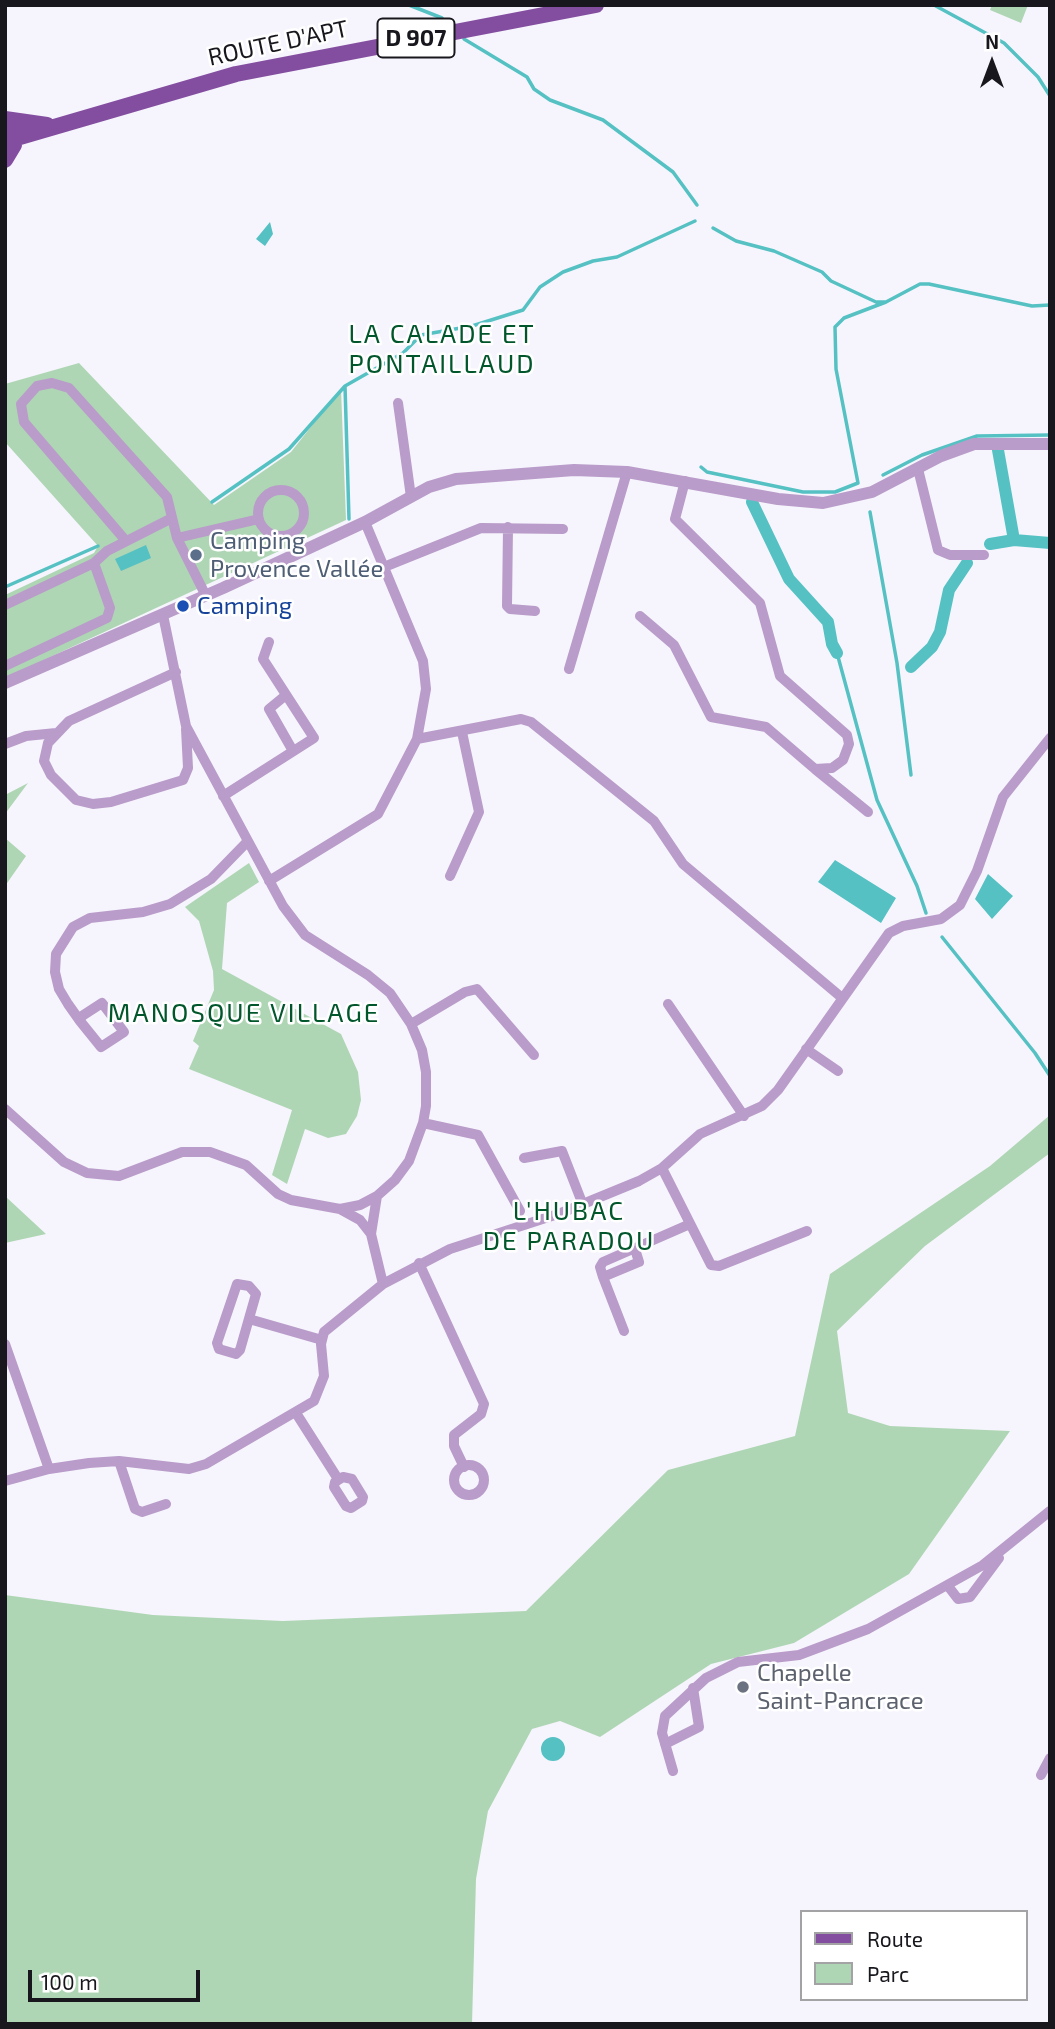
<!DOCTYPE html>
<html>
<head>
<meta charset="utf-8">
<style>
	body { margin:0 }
	#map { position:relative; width:1055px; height:2029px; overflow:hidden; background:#f6f5fd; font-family:"Exo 2",sans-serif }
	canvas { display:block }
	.frame { position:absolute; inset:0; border:7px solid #18171d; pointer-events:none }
	.legend { position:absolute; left:800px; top:1910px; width:228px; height:91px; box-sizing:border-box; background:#fff; border:2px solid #a3a2a5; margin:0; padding:9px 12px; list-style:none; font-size:21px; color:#18171d }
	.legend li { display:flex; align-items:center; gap:14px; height:35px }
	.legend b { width:35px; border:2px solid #a3a2a5 }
	.north { position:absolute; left:957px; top:28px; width:70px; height:70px; -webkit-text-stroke:5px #fff; paint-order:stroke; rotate:0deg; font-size:19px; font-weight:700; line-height:28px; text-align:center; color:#18171d }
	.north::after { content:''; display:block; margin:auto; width:24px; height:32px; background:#18171d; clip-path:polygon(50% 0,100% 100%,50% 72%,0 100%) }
	.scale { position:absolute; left:28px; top:1970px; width:172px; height:32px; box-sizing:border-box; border:4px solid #18171d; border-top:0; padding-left:9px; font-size:21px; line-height:24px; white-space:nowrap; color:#18171d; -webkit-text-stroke:5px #fff; paint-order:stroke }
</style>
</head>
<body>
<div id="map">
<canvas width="1055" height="2029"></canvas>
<div class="frame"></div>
<ul class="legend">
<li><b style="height:9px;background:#844ea0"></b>Route</li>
<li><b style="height:19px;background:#afd6b4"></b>Parc</li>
</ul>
<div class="north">N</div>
<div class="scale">100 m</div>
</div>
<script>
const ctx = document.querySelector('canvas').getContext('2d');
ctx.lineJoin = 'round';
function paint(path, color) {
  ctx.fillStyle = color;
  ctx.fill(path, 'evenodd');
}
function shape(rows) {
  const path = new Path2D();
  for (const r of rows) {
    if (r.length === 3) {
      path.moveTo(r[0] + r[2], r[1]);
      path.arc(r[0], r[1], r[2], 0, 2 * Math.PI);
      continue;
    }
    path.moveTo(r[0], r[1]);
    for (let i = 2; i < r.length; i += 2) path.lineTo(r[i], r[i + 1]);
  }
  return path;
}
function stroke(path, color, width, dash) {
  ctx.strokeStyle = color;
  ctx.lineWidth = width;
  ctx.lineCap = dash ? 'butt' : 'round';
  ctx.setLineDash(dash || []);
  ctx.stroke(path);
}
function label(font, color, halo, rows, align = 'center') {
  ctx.font = font + ' "Exo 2",sans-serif';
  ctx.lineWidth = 5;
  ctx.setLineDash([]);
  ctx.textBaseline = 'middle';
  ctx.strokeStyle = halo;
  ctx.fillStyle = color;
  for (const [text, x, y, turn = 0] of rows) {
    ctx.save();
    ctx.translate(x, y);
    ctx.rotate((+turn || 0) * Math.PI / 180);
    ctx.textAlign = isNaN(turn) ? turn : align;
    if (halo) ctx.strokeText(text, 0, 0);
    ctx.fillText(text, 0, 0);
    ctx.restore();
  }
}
const green = shape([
	[992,5,1028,5,1021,23,990,10],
	[79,363,214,505,291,452,341,389,346,520,5,678,5,595,94,553,98,546,5,442,5,384],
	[28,783,5,814,5,795],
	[5,838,26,856,5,886],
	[249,863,259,882,227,903,222,969,341,1034,358,1072,361,1100,357,1116,346,1134,328,1138,305,1129,287,1184,272,1175,292,1110,189,1069,199,1046,193,1041,214,990,213,971,199,921,185,907],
	[1050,1115,1050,1153,925,1246,837,1331,848,1413,890,1426,1010,1431,909,1574,794,1643,711,1664,600,1737,560,1721,532,1729,488,1811,476,1879,472,2024,5,2024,5,1595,153,1615,283,1621,526,1611,668,1470,795,1436,830,1274,990,1166],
	[5,1196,46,1234,5,1243]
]);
const water = shape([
	[270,222,273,234,265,246,256,239],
	[146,545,151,558,121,571,115,559],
	[835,860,896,898,881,923,818,882],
	[988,874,1013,896,992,919,975,899],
	[553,1749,12]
]);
const stream = shape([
	[409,5,442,18],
	[934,5,1004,43,1038,77,1050,96],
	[464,39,527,77,534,89,550,100,603,120,673,172,697,205],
	[713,228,736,241,774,251,822,272,831,281,876,302,886,302,920,284,929,284,1032,306,1050,305],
	[345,386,349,519],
	[701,467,707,472,803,492,835,492,858,483,836,369,835,327,844,318,886,302],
	[883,475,922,455,977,436,1050,435],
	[212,502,289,449,345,386,403,353,421,335,472,326,523,310,540,287,563,272,593,261,617,257,695,221],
	[870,512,897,663,911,775],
	[5,587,98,546],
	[837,653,877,800,917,886,926,913],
	[942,937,1035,1053,1050,1076]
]);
const canal = shape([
	[998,450,1014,540,1050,543],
	[752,502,789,579,828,622,832,644,837,653],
	[990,544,1014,540],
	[911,667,932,647,940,632,949,590,967,563]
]);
const minor = shape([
	[398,403,411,497],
	[918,469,938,550,950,555,984,555],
	[281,513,23],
	[365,522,423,661,426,689,417,739],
	[508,527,507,606,510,609,535,611],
	[177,538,259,519],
	[126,541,24,422,21,404,37,386,52,383,69,388,167,497,177,538,206,596],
	[384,567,481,528,563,529],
	[5,605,94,563,107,551,172,518],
	[163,615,186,726,283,906,305,935,368,975,390,993,411,1024,422,1050,426,1072,426,1106,423,1123,409,1161,395,1180,377,1196,360,1205,340,1209],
	[640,616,674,645,711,717,766,727,815,769,832,768,843,760,849,744,847,735,780,676,760,603,675,519,685,481],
	[5,666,107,618,110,608,94,563],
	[569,669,627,472],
	[176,672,69,721,48,743,44,761,51,775,76,800,93,804,111,802,183,780,188,768,186,729],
	[286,695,269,709,293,751],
	[5,744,26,736,56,733],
	[815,769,868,812],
	[223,796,314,738,263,659,269,642],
	[450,876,479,812,462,732],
	[269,881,378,814,417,739,521,719,531,722,654,821,683,864,841,997],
	[668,1004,744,1116],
	[80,1021,82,1016,102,1003,124,1032,101,1047,80,1021,68,1004,59,989,55,972,56,954,73,927,90,918,143,912,170,904,211,879,247,842],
	[411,1024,465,992,477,989,534,1055],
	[806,1049,838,1071],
	[5,1109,64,1162,87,1173,119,1176,182,1152,210,1152,246,1165,278,1194,291,1200,340,1209,360,1220,371,1234,383,1284],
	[423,1123,478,1135,520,1211],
	[524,1158,562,1151,583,1205],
	[662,1168,711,1265,719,1266,807,1231],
	[371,1234,377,1196],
	[635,1249,639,1262,603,1277,600,1267,603,1262,690,1224],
	[419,1263,484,1404,481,1414,454,1435,454,1446,464,1467],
	[603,1277,624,1331],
	[237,1284,249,1286,256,1294,240,1350,236,1354,219,1349,217,1343,237,1284],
	[249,1319,322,1340],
	[5,1344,49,1469],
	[296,1413,338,1479],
	[119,1461,135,1509,142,1512,166,1504],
	[469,1480,15],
	[343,1477,352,1479,363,1497,362,1501,351,1508,346,1506,334,1487,335,1482,343,1477],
	[5,1481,49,1469,89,1463,119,1461,189,1469,206,1464,314,1401,324,1376,321,1344,324,1332,383,1284,450,1249,561,1213,639,1181,662,1168,700,1134,762,1106,778,1090,889,933,903,926,941,919,960,905,977,871,1003,797,1050,738],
	[948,1586,958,1599,970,1597,999,1558],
	[665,1744,699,1727,693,1688],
	[673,1771,662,1733,665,1716,706,1678,738,1662,799,1655,868,1629,983,1565,1050,1511],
	[1041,1775,1050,1758]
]);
const tertiary = shape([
	[5,683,223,588,365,522,429,487,456,479,574,470,627,472,778,499,823,503,872,492,941,456,974,444,1050,444]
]);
const primary = shape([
	[5,119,47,125],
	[13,139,236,74,596,5],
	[5,160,14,145,11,131]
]);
const markers = [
	[196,555,7,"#5c6f8a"],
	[183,606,7,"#1a4fb4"],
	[743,1687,7,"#6b7280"]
];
const shields = [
	[416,38,77]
];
const shieldNames = [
	["D 907",416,38]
];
const streetNames = [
	["ROUTE D'APT",278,43,-12]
];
const serviceNames = [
	["Camping",210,541],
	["Provence Vallée",210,569]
];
const transitNames = [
	["Camping",197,606]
];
const worshipNames = [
	["Chapelle",757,1673],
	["Saint-Pancrace",757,1701]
];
const neighbourhoodNames = [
	["LA CALADE ET",442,334],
	["PONTAILLAUD",442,364],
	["MANOSQUE VILLAGE",244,1013],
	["L'HUBAC",569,1211],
	["DE PARADOU",569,1241]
];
paint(green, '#afd6b4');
paint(water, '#55c1c3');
stroke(stream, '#55c1c3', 3.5);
stroke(canal, '#55c1c3', 12);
stroke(minor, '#b99cc9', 10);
stroke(tertiary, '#b99cc9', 12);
stroke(primary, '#844ea0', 16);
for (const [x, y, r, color] of markers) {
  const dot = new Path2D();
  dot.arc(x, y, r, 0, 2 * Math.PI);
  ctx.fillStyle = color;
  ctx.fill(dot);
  stroke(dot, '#fff', 2.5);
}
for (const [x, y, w] of shields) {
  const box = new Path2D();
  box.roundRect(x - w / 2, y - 19.5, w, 39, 5);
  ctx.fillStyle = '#fff';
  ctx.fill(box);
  stroke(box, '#18171d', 2);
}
label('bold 23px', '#18171d', null, shieldNames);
label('24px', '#18171d', '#fff', streetNames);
label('24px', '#4e5e75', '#fff', serviceNames, 'left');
label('24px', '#164399', '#fff', transitNames, 'left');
label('24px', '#5b616d', '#fff', worshipNames, 'left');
ctx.letterSpacing = '2px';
label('26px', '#01562c', '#fff', neighbourhoodNames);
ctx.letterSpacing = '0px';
</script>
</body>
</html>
